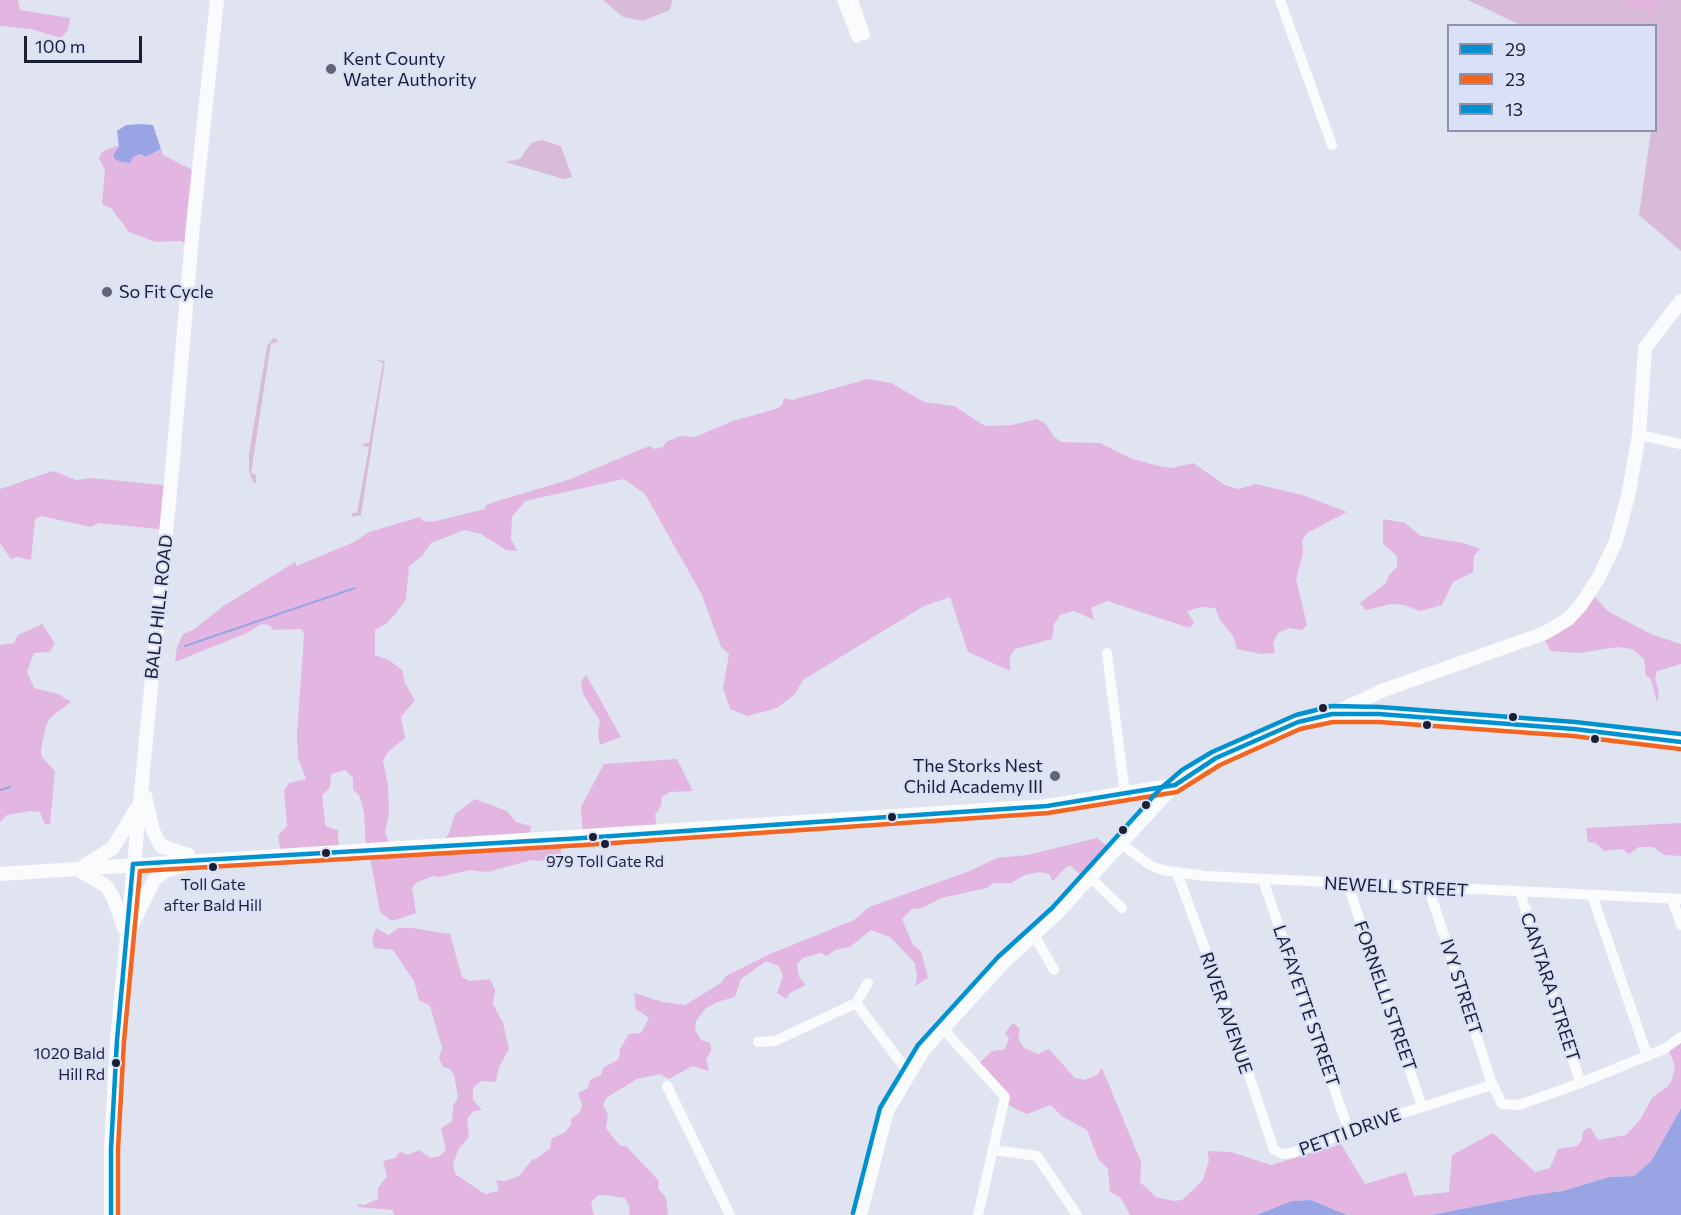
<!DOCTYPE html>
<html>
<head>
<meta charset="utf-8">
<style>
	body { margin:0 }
	#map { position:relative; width:1681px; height:1215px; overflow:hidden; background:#e0e4f1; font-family:Commissioner,sans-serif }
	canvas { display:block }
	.legend { position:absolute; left:1447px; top:24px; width:210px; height:108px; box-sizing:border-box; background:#dae0f7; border:2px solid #8e93a9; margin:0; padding:8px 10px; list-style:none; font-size:18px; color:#1b1f34 }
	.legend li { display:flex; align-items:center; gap:12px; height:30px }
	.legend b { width:30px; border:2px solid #8e93a9 }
	.scale { position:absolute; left:24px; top:36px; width:118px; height:27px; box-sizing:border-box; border:3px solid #1b1f34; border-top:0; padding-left:8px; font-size:18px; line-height:21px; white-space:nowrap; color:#1b1f34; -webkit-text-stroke:4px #dae0f7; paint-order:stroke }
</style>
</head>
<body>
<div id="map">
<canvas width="1681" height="1215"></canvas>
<ul class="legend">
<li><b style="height:8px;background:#0092d0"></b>29</li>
<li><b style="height:8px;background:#f26522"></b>23</li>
<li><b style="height:8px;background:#0092d0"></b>13</li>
</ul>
<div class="scale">100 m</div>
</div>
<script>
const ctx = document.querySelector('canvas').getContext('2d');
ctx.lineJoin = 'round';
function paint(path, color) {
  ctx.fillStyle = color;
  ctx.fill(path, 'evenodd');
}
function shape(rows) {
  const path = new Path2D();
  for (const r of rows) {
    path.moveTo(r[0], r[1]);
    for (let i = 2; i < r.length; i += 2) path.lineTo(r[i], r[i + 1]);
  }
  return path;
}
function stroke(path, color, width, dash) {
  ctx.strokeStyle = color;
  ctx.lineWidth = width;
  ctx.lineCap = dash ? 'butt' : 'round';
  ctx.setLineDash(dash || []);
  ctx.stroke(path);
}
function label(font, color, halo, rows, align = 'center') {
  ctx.font = font + ' Commissioner,sans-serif';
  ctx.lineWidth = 4.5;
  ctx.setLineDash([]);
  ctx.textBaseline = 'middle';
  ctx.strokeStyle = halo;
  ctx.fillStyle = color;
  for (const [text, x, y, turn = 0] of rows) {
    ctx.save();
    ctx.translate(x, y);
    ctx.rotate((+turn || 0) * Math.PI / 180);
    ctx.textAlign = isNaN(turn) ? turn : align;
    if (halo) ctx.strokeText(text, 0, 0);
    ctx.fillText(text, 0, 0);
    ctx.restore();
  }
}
const green = shape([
	[603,0,672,0,670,10,643,21,623,17],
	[1468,0,1681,0,1681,251,1639,215,1651,131,1656,130,1656,26,1520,25],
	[542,140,561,146,572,177,564,179,505,162,520,159,531,143],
	[273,338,278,340,276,343,271,343,251,473,256,475,256,483,253,482,249,471,249,454,267,346],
	[376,360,385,361,361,515,352,517,352,513,357,513,369,447,363,446,364,443,369,443,383,363]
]);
const forest = shape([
	[0,0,18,0,20,10,70,18,68,30,62,37,58,37,31,29,0,26],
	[1622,0,1663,0,1655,13,1649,13],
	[119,145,133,157,141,154,147,157,161,149,163,155,194,171,191,249,181,241,155,242,129,232,111,208,102,204,105,170,99,158,102,152],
	[868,379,891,383,924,402,954,406,985,426,1012,425,1036,419,1045,423,1054,437,1062,442,1100,443,1130,458,1158,466,1172,468,1193,463,1225,485,1238,489,1256,484,1302,495,1347,512,1307,533,1302,540,1303,553,1296,579,1307,625,1302,630,1289,628,1278,633,1273,643,1275,653,1261,654,1237,649,1233,636,1220,620,1215,608,1201,607,1187,611,1194,623,1190,628,1107,601,1091,608,1094,620,1074,611,1060,615,1054,624,1052,639,1015,649,1010,656,1010,671,968,652,950,597,924,606,803,680,795,694,777,708,748,716,730,709,723,688,729,654,721,647,702,595,645,494,624,479,525,501,512,517,511,539,517,551,506,550,481,534,464,530,431,543,422,556,409,566,406,599,396,613,386,624,375,630,375,655,389,660,402,670,405,683,415,700,401,717,405,738,388,752,383,761,388,785,389,813,385,833,391,848,440,846,449,833,455,814,475,799,507,811,516,822,531,826,528,839,561,838,561,856,539,861,532,860,487,872,470,870,440,877,433,876,416,883,412,888,416,913,392,921,380,912,369,851,366,850,364,812,359,795,353,790,353,778,345,770,331,774,330,788,322,795,325,823,327,827,338,830,339,852,281,854,278,835,287,826,284,790,289,783,306,779,298,758,297,735,304,634,301,629,273,630,269,625,261,624,247,633,175,662,177,647,183,634,193,630,222,607,295,562,297,566,354,542,369,532,420,517,423,521,432,522,485,509,486,505,494,502,568,480,649,446,655,449,663,447,666,442,680,436,695,437,733,421,776,409,782,405,784,398,792,400],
	[53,471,76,480,92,478,172,486,168,530,99,523,91,527,41,516,35,519,31,560,17,557,11,559,0,543,0,489],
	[1383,519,1405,523,1421,536,1464,543,1480,549,1474,555,1473,572,1453,582,1442,605,1420,611,1404,605,1391,604,1366,610,1360,603,1386,583,1389,575,1397,567,1397,556,1383,544],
	[1595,597,1609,612,1651,634,1681,644,1681,664,1657,671,1655,679,1659,693,1657,702,1651,679,1646,676,1644,659,1632,649,1618,647,1579,653,1551,651,1542,636,1584,608],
	[42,624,55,643,50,652,34,653,27,672,34,688,58,694,71,702,51,717,46,725,41,750,42,757,55,771,50,824,45,824,40,812,30,811,7,815,0,822,0,645,14,643,18,635],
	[586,675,588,678,621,737,600,745,598,734,600,721,583,694,581,681],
	[677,759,693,791,670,792,662,797,661,806,655,815,657,830,583,836,581,807,604,764],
	[1681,823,1681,856,1664,855,1653,847,1639,847,1629,854,1622,849,1604,851,1596,843,1588,842,1586,828],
	[1097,838,1112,850,1084,878,1071,866,1067,866,1053,881,1049,874,1040,872,1025,875,1011,883,993,883,987,888,941,898,922,908,912,909,902,919,913,945,921,951,928,978,915,986,917,977,915,963,890,937,871,930,850,947,835,950,827,956,820,953,803,958,797,964,799,977,806,985,790,993,786,999,777,993,783,976,779,966,766,961,741,979,735,997,717,1002,705,1009,696,1021,695,1030,701,1040,710,1043,711,1051,706,1059,709,1071,692,1066,669,1079,660,1074,637,1079,606,1098,603,1106,608,1114,606,1128,620,1146,626,1146,659,1181,658,1188,666,1198,668,1215,629,1215,630,1208,625,1198,603,1195,597,1196,591,1203,594,1215,394,1215,393,1210,359,1207,357,1204,364,1205,378,1199,378,1188,387,1176,383,1161,395,1158,400,1152,408,1155,419,1150,430,1158,440,1156,446,1150,441,1128,452,1122,453,1106,458,1097,454,1075,450,1069,443,1067,439,1058,442,1048,430,1006,419,1000,414,981,393,950,374,948,372,939,376,928,389,935,398,928,412,928,450,934,462,977,469,981,490,979,495,990,493,1004,503,1023,509,1049,499,1067,496,1082,481,1081,473,1088,473,1100,482,1110,474,1111,467,1119,469,1137,459,1148,453,1164,455,1174,485,1194,499,1191,496,1180,504,1181,519,1176,532,1160,539,1157,550,1148,552,1138,564,1133,571,1125,571,1119,580,1112,582,1105,578,1093,588,1088,590,1080,601,1075,603,1068,619,1059,620,1049,629,1034,641,1033,649,1018,636,1009,634,993,663,1002,685,1005,721,983,726,976,770,954,854,920,869,907,967,872,997,858,1027,855],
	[1013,1023,1020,1029,1018,1038,1024,1048,1038,1054,1049,1049,1075,1078,1084,1080,1097,1075,1102,1068,1141,1162,1140,1182,1156,1197,1174,1201,1182,1200,1203,1180,1209,1160,1207,1151,1231,1152,1271,1165,1341,1144,1365,1184,1406,1172,1414,1196,1449,1192,1452,1155,1493,1133,1535,1172,1550,1168,1558,1149,1577,1146,1582,1140,1583,1131,1590,1127,1598,1140,1626,1135,1640,1120,1652,1098,1667,1087,1672,1080,1675,1066,1668,1048,1681,1038,1681,1108,1652,1160,1634,1176,1609,1177,1563,1191,1533,1195,1431,1215,1347,1215,1311,1200,1292,1201,1256,1215,1130,1215,1121,1198,1110,1192,1108,1169,1098,1159,1087,1130,1063,1117,1050,1105,1027,1114,1004,1103,978,1064,992,1051,1005,1049,1009,1039,1005,1033]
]);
const water = shape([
	[142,124,153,125,161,149,146,157,141,154,133,157,130,163,121,162,115,159,113,155,119,147,117,131,126,125],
	[1681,1108,1681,1215,1431,1215,1533,1195,1563,1191,1609,1177,1634,1176,1652,1160],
	[1311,1200,1347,1215,1256,1215,1292,1201]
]);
const stream = shape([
	[185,646,355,588],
	[0,790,10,787]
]);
const minor = shape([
	[842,0,857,38],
	[853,0,865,35],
	[1280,0,1332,145],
	[1639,435,1681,444],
	[1107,653,1125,794],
	[1120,843,1150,865,1162,870,1205,876,1681,899],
	[1177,873,1225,1003,1274,1150,1283,1154,1292,1153,1362,1126,1492,1085],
	[1090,877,1122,908],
	[1263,880,1349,1132],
	[1348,885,1422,1107],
	[1429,889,1491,1081,1502,1104,1519,1105,1575,1085,1664,1049,1681,1037],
	[1520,892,1580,1082],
	[1592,895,1647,1055],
	[1672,899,1681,925],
	[1034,935,1054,970],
	[856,1003,908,1072],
	[856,1003,868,983],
	[943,1029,1005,1097,978,1215],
	[758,1042,775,1041,856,1003],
	[667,1086,730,1215],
	[993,1150,1037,1156,1077,1215]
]);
const major = shape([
	[1336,712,1384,690,1545,633,1568,619,1581,605,1599,577,1616,541,1628,496,1639,435,1645,348,1681,301],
	[145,796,153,831,161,846,188,855],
	[84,866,113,848,136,809],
	[79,870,106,886,113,897,125,930],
	[0,874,1047,806,1175,785],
	[132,925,154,880,165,871,183,866],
	[111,1215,111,1149,117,1040,172,471,193,225,217,0],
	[860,1215,887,1111,924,1049,1004,962,1057,913,1166,794,1186,776,1216,758,1298,722,1332,714,1379,714,1574,729,1681,742]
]);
const bus1 = shape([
	[111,1215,111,1149,117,1040,133,864,583,838,1047,806,1175,785,1216,758,1298,722,1332,714,1379,714,1574,729,1681,742]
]);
const bus2 = shape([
	[118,1215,118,1149,124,1041,140,871,584,845,1048,813,1177,792,1220,765,1300,729,1333,722,1379,722,1573,736,1680,749]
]);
const bus3 = shape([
	[853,1213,880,1108,918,1045,998,957,1052,908,1160,789,1182,770,1212,752,1296,715,1332,706,1380,707,1575,722,1681,734]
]);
const markers = [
	[331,69,6,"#606476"],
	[107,292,6,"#606476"],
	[1323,708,5,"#1b1f34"],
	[1513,717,5,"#1b1f34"],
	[1427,725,5,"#1b1f34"],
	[1595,739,5,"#1b1f34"],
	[1055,776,6,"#606476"],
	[1146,805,5,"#1b1f34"],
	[892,817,5,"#1b1f34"],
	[1123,830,5,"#1b1f34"],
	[593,837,5,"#1b1f34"],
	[605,844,5,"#1b1f34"],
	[326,853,5,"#1b1f34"],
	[213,867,5,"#1b1f34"],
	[116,1063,5,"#1b1f34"]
];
const busNames = [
	["979 Toll Gate Rd",605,862],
	["Toll Gate",213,885],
	["after Bald Hill",213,906],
	["1020 Bald",105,1054,"right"],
	["Hill Rd",105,1075,"right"]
];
const poiNames = [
	["Kent County",343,59],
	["Water Authority",343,80],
	["So Fit Cycle",119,292],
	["The Storks Nest",1043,766,"right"],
	["Child Academy III",1043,787,"right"]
];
const streetNames = [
	["BALD HILL ROAD",159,607,-84],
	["NEWELL STREET",1396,887,3],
	["IVY STREET",1461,987,72],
	["CANTARA STREET",1550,987,72],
	["FORNELLI STREET",1385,996,71],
	["LAFAYETTE STREET",1306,1006,71],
	["RIVER AVENUE",1226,1013,71],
	["PETTI DRIVE",1350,1132,-20]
];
paint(green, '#d7bbd8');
paint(forest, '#e2b6e0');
paint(water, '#99a4e4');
stroke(stream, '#99a4e4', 2);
stroke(minor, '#fafbfd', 10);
stroke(major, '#fafbfd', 14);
stroke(bus1, '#0092d0', 4.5);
stroke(bus2, '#f26522', 4.5);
stroke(bus3, '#0092d0', 4.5);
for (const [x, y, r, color] of markers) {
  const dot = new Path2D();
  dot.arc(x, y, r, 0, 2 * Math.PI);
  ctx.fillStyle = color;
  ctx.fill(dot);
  stroke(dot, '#dae0f7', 2);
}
label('16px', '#1b1f34', '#dae0f7', busNames);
label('18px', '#1b1f34', '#dae0f7', poiNames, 'left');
label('18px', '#1b1f34', '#dae0f7', streetNames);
</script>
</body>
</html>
